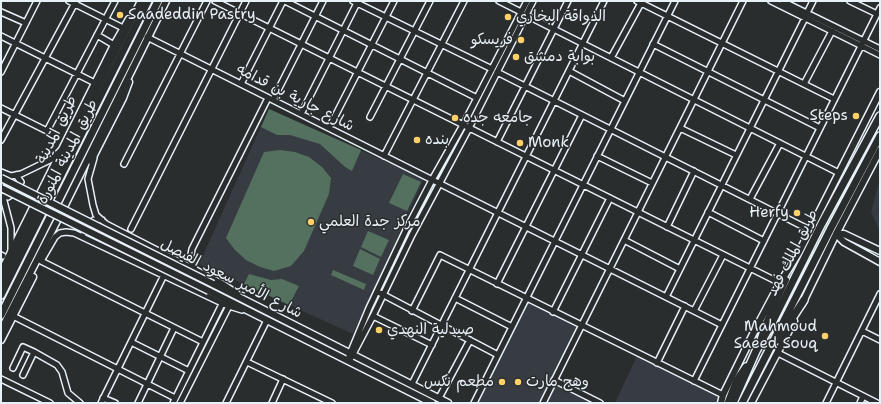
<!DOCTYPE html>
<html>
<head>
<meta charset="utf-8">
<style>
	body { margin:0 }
	#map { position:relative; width:881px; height:404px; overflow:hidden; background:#2a2d2e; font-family:"Shantell Sans",sans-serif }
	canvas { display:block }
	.frame { position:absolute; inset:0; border:2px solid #e8f1f8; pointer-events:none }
</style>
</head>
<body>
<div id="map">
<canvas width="881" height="404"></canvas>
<div class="frame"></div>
</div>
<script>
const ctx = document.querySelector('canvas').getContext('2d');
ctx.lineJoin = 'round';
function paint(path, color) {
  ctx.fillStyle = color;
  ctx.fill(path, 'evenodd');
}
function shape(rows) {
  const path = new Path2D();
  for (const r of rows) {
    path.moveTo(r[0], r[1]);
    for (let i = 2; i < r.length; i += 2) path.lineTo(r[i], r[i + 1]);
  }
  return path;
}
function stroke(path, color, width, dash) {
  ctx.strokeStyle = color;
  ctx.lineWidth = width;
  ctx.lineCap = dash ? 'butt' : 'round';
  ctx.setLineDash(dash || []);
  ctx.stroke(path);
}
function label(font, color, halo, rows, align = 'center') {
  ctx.font = font + ' "Shantell Sans","Playpen Sans Arabic",sans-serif';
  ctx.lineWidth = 3;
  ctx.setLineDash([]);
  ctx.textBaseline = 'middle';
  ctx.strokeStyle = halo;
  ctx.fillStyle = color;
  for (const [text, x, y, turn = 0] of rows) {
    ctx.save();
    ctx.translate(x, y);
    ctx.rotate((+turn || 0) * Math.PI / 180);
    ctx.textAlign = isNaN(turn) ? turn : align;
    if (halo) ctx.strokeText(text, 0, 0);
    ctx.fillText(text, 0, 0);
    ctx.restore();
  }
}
const built = shape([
	[269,109,424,179,353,334,199,264],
	[880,179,880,231,871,212],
	[526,298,581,325,554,380,600,403,474,403],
	[638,354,720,398,718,403,615,403]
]);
const green = shape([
	[269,109,361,150,352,171,345,167,320,144,290,135,277,135,261,127],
	[280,150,295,152,309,157,322,167,331,178,329,194,304,251,291,266,274,271,260,267,246,260,235,250,226,238,264,152],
	[403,174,421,182,407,211,389,203],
	[368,231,389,240,381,257,361,247],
	[360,249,380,259,373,275,353,266],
	[333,270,366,284,364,290,331,275],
	[249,274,271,280,282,279,299,286,289,305,244,284]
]);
const minor = shape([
	[69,1,123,28],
	[215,1,780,283],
	[285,1,477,98],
	[353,1,492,69],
	[499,1,521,12],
	[637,1,834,99],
	[771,1,880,55],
	[782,1,880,49],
	[850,1,877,14],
	[1,12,26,23],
	[807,13,813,1],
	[526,15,839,173],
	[97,35,114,45],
	[1,36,95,83],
	[147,37,722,325],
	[653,44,820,128],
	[611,58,641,3],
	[569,71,625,101],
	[1,72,37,1],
	[497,72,810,230],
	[241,84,283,1],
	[804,84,832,31],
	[273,100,323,1],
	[1,108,47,131,115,1],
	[301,114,357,3],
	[370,117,430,1],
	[329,128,394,1],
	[680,128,736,155],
	[1,140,76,1],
	[497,142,568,1],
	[384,156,464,1],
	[597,156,652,183],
	[94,158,88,179,93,205,96,215,106,224,223,284,238,294],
	[124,164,207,1],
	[1,172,11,176,21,174,52,159,60,151],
	[1,196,8,197,16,191,21,182,16,175],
	[1,197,4,201,11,228,11,250],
	[750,199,780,143],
	[708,212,764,241],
	[667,227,694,171],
	[131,229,246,1],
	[84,233,87,226,94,220,102,220],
	[624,240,680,269],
	[1,255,3,256],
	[195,269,190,260,192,249,268,98],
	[497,284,582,115],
	[380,293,498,355],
	[666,297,805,18],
	[455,298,512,327],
	[412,311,440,255,723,395],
	[694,311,723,255],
	[553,312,610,198],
	[13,316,175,398],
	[373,316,432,345],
	[862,331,880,340],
	[131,342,189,371],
	[203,342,41,261,55,237,60,233,66,232,74,233,226,305,242,310],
	[778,353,877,403],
	[349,356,369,308,406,230,432,180,463,125,527,1],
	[351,358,373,316,412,235,469,128,533,1],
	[247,362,332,403],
	[657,363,685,306],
	[13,368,23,347,34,352],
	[23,375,34,352,57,365,62,372,68,393,80,403],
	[1,379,50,403],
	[554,380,600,403],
	[694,381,880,8],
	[412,384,604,1],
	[103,398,115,403],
	[439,398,470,340],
	[101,403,164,275],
	[138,403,174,328],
	[173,403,222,304],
	[180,403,229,306],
	[226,403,267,320],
	[272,403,283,379],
	[474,403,675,1],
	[543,403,743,1],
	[826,403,880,294],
	[860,403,863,396]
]);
const major = shape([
	[91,161,123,98,129,82],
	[836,234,844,242,880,262],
	[836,234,844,234,880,251],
	[1,272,114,45,129,19],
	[1,283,141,1],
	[213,284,448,403],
	[209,291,432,403],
	[802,304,836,234,880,150],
	[1,330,59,217,166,1],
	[761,338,767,321,786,280],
	[1,340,33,277],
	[721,403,723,395,755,330,780,283,799,252,880,92],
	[751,403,794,321]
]);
const highway = shape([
	[140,5,142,1],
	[1,295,148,1],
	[1,315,158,1],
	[778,340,804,300],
	[728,403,737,380,746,367],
	[733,403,756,351,773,321,821,225,880,116],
	[742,403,831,228,880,136]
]);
const majorBridge = shape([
	[1,178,213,284],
	[1,188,209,291]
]);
const markers = [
	[120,15,4,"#ffd166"],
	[508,17,4,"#ffd166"],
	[521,40,4,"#ffd166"],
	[516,57,4,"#ffd166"],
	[856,116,4,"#ffd166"],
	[455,118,4,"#ffd166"],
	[417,140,4,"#ffd166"],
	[520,143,4,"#ffd166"],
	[797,213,4,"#ffd166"],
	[311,222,4,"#ffd166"],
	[379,330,4,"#ffd166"],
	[825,336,4,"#ffd166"],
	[502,382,4,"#ffd166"],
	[518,382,4,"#ffd166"]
];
const poiNames = [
	["Saadeddin Pastry",128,15],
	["الذواقة البخاري",516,17],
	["فريسكو",513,40,"right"],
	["بوابة دمشق",524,57],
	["Steps",848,116,"right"],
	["جامعه جده",463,118],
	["بنده",425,140],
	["Monk",528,143],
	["Herfy",789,213,"right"],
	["مركز جدة العلمي",319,222],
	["Mahmoud",817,327,"right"],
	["Saeed Souq",817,344,"right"],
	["صيدلية النهدي",387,330],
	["مطعم نكس",494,382,"right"],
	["وهج مارت",526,382]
];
const streetNames = [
	["شارع جارية بن قدامه",295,98,27],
	["طريق المدينة",57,130,-64],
	["طريق المدينة المنورة",68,152,-63],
	["طريق الملك فهد",793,253,-63],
	["شارع الأمير سعود الفيصل",231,279,27]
];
paint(built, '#373c42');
paint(green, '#54705f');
stroke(minor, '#e8f1f8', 8);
stroke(major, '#e8f1f8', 9);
stroke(highway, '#e8f1f8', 10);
stroke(minor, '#2a2d2e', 5);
stroke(major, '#2a2d2e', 6);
stroke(highway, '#2a2d2e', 7);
stroke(majorBridge, '#e8f1f8', 9, []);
stroke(majorBridge, '#2a2d2e', 6);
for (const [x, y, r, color] of markers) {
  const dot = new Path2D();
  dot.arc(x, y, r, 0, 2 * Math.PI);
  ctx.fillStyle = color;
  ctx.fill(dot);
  stroke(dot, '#2a2d2e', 1.5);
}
label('15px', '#e8f1f8', '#2a2d2e', poiNames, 'left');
label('15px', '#e8f1f8', '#2a2d2e', streetNames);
</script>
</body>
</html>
